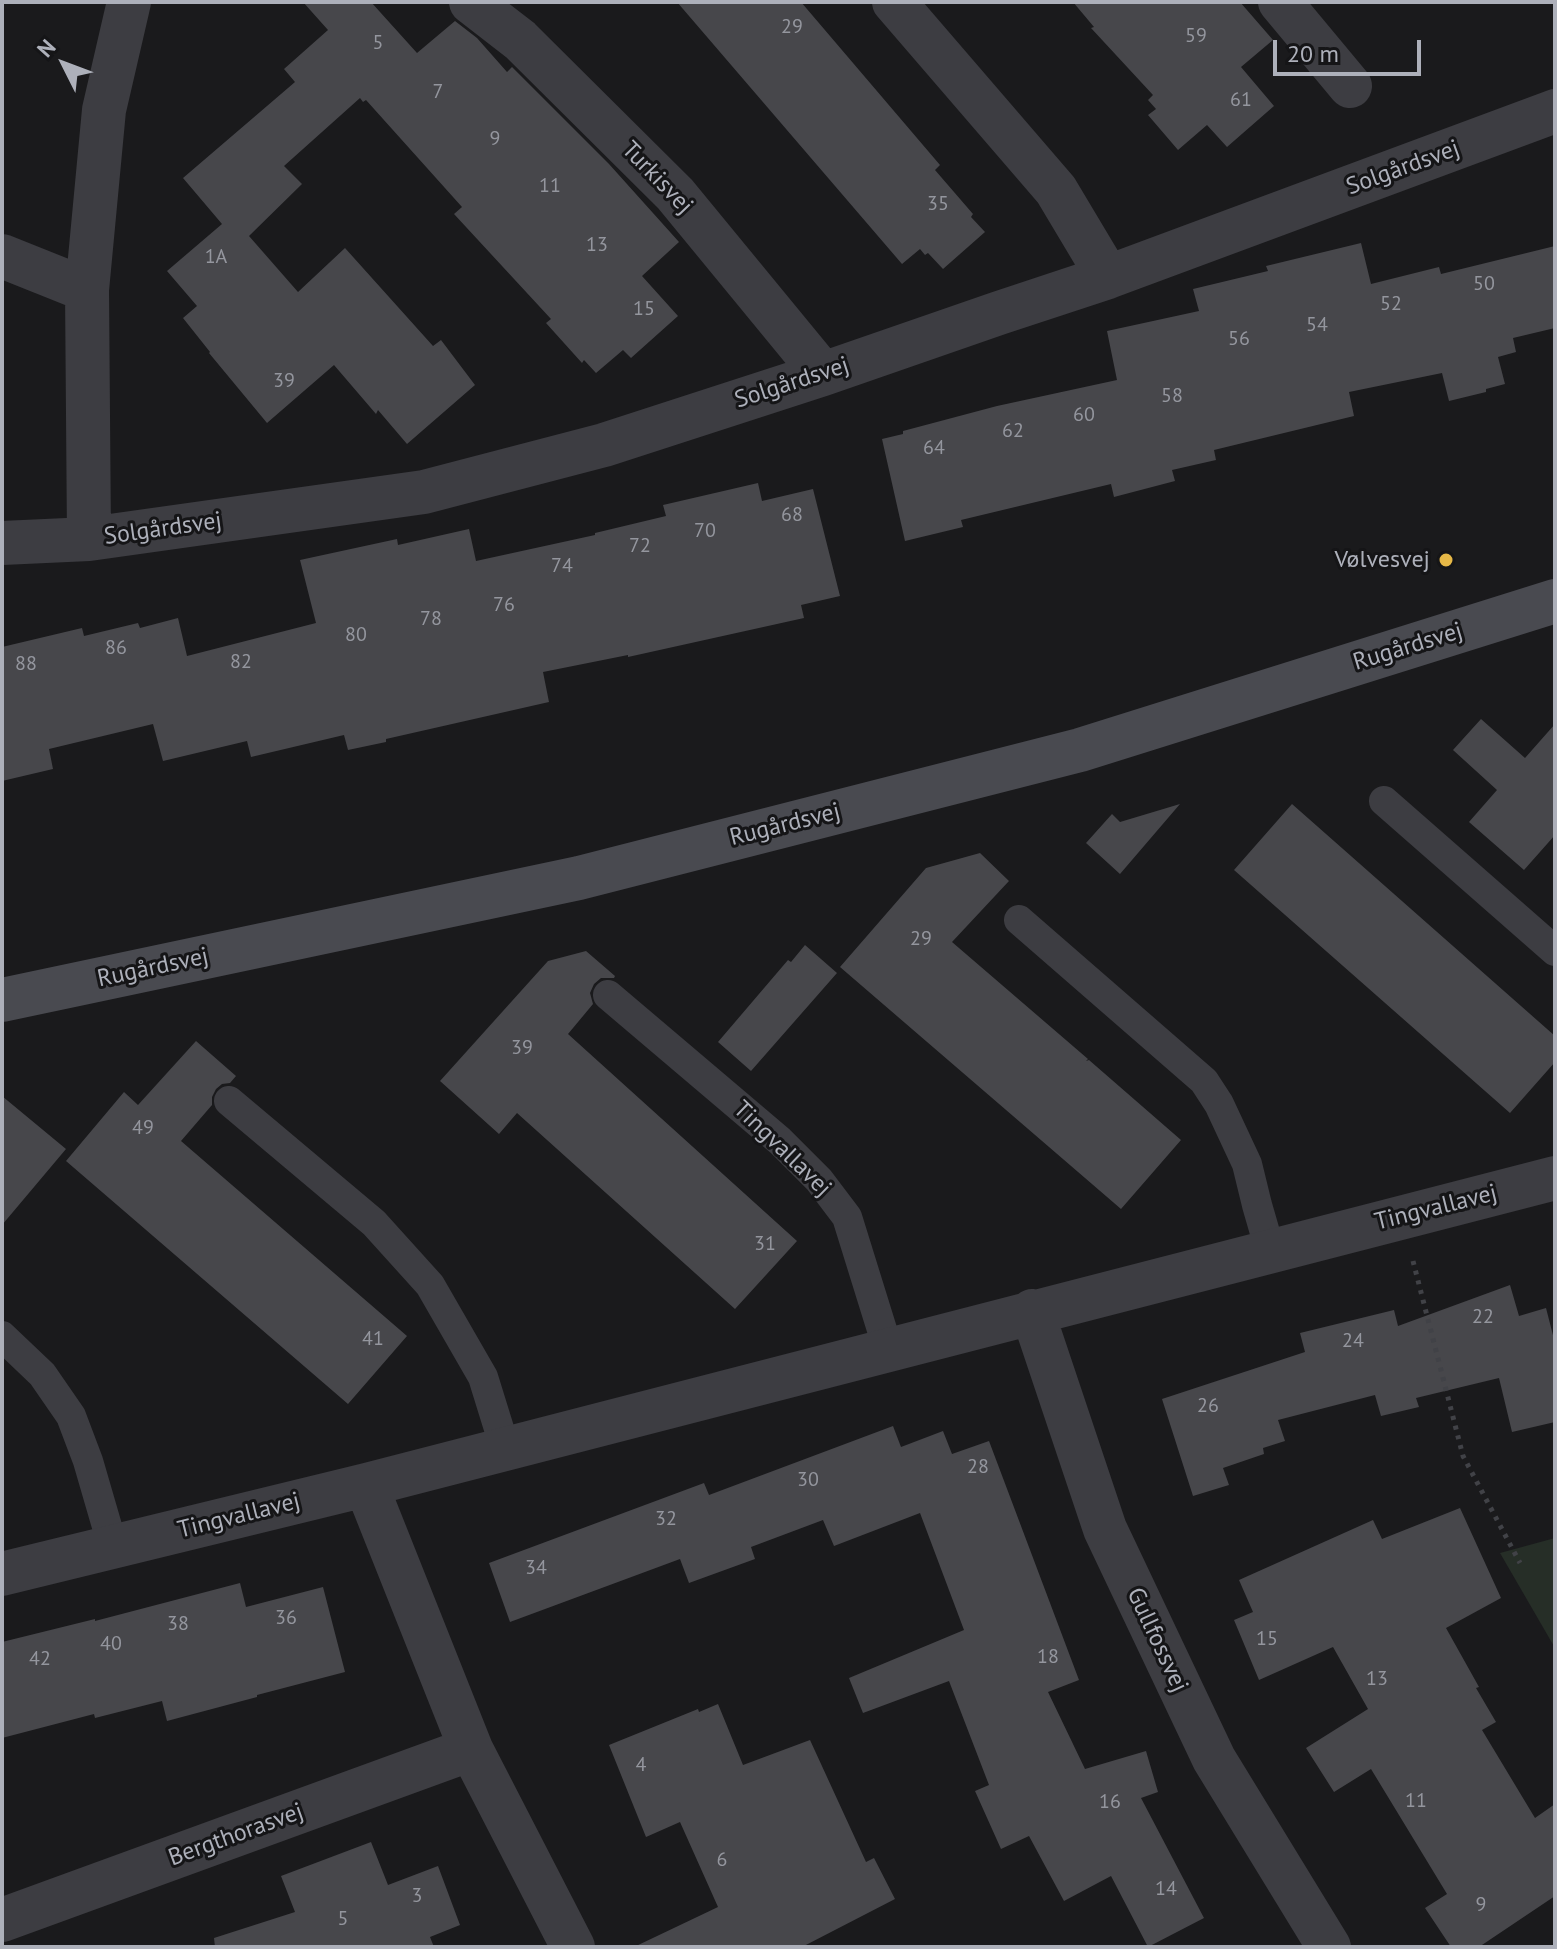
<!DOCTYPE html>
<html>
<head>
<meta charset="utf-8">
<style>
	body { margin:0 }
	#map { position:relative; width:1557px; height:1949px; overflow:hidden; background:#1a1a1c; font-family:"PT Sans",sans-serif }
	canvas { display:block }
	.frame { position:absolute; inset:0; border:4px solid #adb0ba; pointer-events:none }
	.north { position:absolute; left:24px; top:24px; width:80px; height:80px; -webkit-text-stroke:6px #151517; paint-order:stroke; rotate:312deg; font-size:22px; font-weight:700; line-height:32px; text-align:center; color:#adb0ba }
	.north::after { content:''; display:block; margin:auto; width:28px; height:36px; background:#adb0ba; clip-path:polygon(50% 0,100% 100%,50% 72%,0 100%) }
	.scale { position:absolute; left:1273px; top:40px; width:148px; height:36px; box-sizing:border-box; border:4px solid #adb0ba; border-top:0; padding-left:10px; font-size:24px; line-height:28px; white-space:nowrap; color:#adb0ba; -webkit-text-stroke:6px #151517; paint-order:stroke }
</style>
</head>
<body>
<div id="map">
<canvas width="1557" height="1949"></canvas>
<div class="frame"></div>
<div class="north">N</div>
<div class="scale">20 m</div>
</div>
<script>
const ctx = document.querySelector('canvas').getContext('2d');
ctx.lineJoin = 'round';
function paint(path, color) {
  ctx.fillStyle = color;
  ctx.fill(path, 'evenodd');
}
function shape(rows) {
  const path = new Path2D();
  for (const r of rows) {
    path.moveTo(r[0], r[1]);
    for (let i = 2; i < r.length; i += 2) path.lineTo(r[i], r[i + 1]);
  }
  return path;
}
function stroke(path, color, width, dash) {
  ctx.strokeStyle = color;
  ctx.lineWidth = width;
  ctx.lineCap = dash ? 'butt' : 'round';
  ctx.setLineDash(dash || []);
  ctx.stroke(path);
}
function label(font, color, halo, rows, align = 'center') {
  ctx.font = font + ' "PT Sans",sans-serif';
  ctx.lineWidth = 6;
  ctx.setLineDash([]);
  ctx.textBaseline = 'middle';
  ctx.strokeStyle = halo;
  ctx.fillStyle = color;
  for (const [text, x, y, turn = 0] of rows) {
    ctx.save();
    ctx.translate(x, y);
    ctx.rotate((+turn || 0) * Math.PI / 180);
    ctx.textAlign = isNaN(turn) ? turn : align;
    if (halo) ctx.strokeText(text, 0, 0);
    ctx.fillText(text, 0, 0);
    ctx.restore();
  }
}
const green = shape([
	[1555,1538,1555,1648,1500,1553]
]);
const building = shape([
	[303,2,371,2,417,53,455,21,477,38,507,72,512,67,609,164,679,242,642,276,678,316,631,358,623,350,596,373,584,360,582,363,546,323,551,319,454,214,462,207,366,100,363,102,360,98,284,166,302,184,249,236,298,292,345,248,433,346,441,340,475,385,407,444,378,410,376,414,334,365,267,423,209,353,210,352,183,318,197,306,167,271,222,224,183,178,295,82,284,69,328,30],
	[677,2,801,2,940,165,935,170,973,214,971,217,985,232,943,269,928,253,925,255,920,249,902,264],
	[1073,2,1240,2,1273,40,1241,67,1274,106,1227,147,1207,125,1178,150,1148,115,1156,109,1148,100,1153,95,1091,28,1094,27],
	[1361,243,1371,284,1439,267,1441,274,1555,246,1555,328,1513,338,1516,352,1498,357,1505,384,1486,389,1486,392,1449,401,1442,373,1349,392,1354,416,1214,450,1216,460,1172,470,1175,481,1114,497,1111,484,961,520,963,527,905,541,882,439,903,434,903,431,997,406,1117,380,1107,331,1199,311,1193,289,1268,271,1266,266],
	[758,483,762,501,813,489,840,596,801,605,804,618,628,657,628,655,543,672,549,702,386,739,386,742,348,750,344,735,251,757,247,741,163,761,153,724,49,749,53,769,2,781,2,647,82,628,84,636,138,623,140,628,178,618,187,656,316,623,300,560,397,539,398,545,469,529,476,561,595,535,595,533,666,516,663,505],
	[1481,719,1525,758,1555,724,1555,835,1524,870,1469,822,1497,790,1453,750],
	[1180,804,1120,874,1086,843,1112,814,1120,822],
	[1292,804,1555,1036,1555,1062,1510,1113,1234,870],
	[980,853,1009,881,952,942,1088,1059,1086,1061,1089,1060,1181,1140,1121,1209,840,967,926,868],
	[805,945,837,973,751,1071,718,1042,788,960,791,962],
	[586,951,615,976,614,978,601,978,594,984,590,993,593,1004,568,1034,797,1241,735,1309,517,1113,499,1134,440,1081,548,961],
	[196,1041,236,1076,230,1083,222,1084,216,1089,212,1097,212,1105,181,1141,407,1336,348,1404,66,1161,124,1092,138,1105],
	[2,1096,66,1149,2,1225],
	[1510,1285,1519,1316,1546,1308,1555,1343,1555,1422,1512,1432,1499,1378,1416,1398,1419,1407,1381,1416,1375,1395,1278,1420,1285,1441,1263,1448,1264,1454,1223,1468,1229,1485,1193,1496,1162,1399,1305,1352,1300,1333,1394,1310,1398,1326],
	[893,1426,901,1447,943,1431,952,1454,989,1441,1079,1680,1048,1692,1085,1769,1146,1751,1158,1792,1141,1798,1204,1918,1148,1947,1111,1876,1064,1901,1029,1836,1001,1849,975,1791,989,1785,949,1681,863,1713,849,1678,964,1630,920,1513,834,1546,823,1520,751,1547,755,1559,689,1583,680,1559,510,1622,489,1563,704,1483,709,1495],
	[1460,1508,1501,1598,1446,1628,1479,1687,1476,1688,1496,1722,1482,1730,1535,1818,1555,1804,1555,1896,1479,1947,1451,1947,1425,1908,1447,1894,1371,1769,1334,1792,1306,1748,1368,1709,1333,1647,1259,1680,1234,1620,1253,1612,1239,1580,1373,1520,1382,1539],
	[240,1583,246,1607,323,1587,345,1672,257,1695,257,1697,167,1721,162,1701,95,1718,94,1714,2,1738,2,1642,95,1619,95,1621],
	[718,1704,743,1765,810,1740,866,1862,874,1858,895,1899,802,1947,634,1947,718,1907,680,1822,646,1837,609,1745,698,1709,699,1712],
	[371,1842,388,1885,438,1866,460,1925,430,1937,434,1947,215,1947,214,1938,295,1912,281,1876]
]);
const path = shape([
	[1413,1261,1463,1456,1520,1563]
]);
const service = shape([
	[1384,801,1555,951],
	[1019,920,1204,1081,1219,1104,1247,1164,1257,1205,1270,1250],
	[608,995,780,1141,819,1180,847,1217,888,1349],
	[229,1101,374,1223,430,1285,483,1377,505,1448],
	[2,1336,42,1374,71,1416,88,1461,113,1547]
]);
const minor = shape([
	[471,2,520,40,675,194,823,374],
	[894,2,1056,190,1108,277],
	[1280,2,1350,86],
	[2,256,87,290],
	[89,539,87,290,104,110,129,2],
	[2,543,89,539,424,492,604,445,823,374,999,313,1108,277,1555,111],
	[1032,1311,1105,1529,1214,1759,1329,1947],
	[366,1485,471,1749,573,1947],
	[2,1574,366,1485,1555,1178],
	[2,1920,471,1749]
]);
const secondary = shape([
	[2,1000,579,878,1080,750,1555,601]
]);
const markers = [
	[1446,560,8,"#e6b847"]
];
const numberNames = [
	["29",792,27],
	["59",1196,36],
	["5",378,43],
	["7",438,92],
	["61",1241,100],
	["9",495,139],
	["11",550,186],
	["35",938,204],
	["13",597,245],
	["1A",216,257],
	["50",1484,284],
	["52",1391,304],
	["15",644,309],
	["54",1317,325],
	["56",1239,339],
	["39",284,381],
	["58",1172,396],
	["60",1084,415],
	["62",1013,431],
	["64",934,448],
	["68",792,515],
	["70",705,531],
	["72",640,546],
	["74",562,566],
	["76",504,605],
	["78",431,619],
	["80",356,635],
	["86",116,648],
	["82",241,662],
	["88",26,664],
	["29",921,939],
	["39",522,1048],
	["49",143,1128],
	["31",765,1244],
	["22",1483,1317],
	["41",373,1339],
	["24",1353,1341],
	["26",1208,1406],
	["28",978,1467],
	["30",808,1480],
	["32",666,1519],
	["34",536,1568],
	["36",286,1618],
	["38",178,1624],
	["15",1267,1639],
	["40",111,1644],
	["18",1048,1657],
	["42",40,1659],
	["13",1377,1679],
	["4",641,1765],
	["11",1416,1801],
	["16",1110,1802],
	["6",722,1860],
	["14",1166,1889],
	["3",417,1896],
	["9",1481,1905],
	["5",343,1919]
];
const streetNames = [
	["Solgårdsvej",1403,168,-20],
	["Turkisvej",657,178,46],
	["Solgårdsvej",792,383,-18],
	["Solgårdsvej",163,529,-8],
	["Rugårdsvej",1408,647,-17],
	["Rugårdsvej",785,825,-14],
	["Rugårdsvej",153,968,-12],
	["Tingvallavej",782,1149,44],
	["Tingvallavej",1436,1208,-14],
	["Tingvallavej",239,1516,-14],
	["Gullfossvej",1157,1640,65],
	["Bergthorasvej",236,1835,-20]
];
const poiNames = [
	["Vølvesvej",1430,560]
];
paint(green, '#262e27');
paint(building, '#47474b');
stroke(path, '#414247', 5, [4, 6]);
stroke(service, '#3d3d42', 30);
stroke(minor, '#3d3d42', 44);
stroke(secondary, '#494a50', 44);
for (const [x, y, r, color] of markers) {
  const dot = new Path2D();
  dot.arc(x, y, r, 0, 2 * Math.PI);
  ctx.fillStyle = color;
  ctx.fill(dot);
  stroke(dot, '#151517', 3);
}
label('20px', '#94969e', null, numberNames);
label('24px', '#adb0ba', '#151517', streetNames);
label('24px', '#adb0ba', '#151517', poiNames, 'right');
</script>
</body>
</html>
